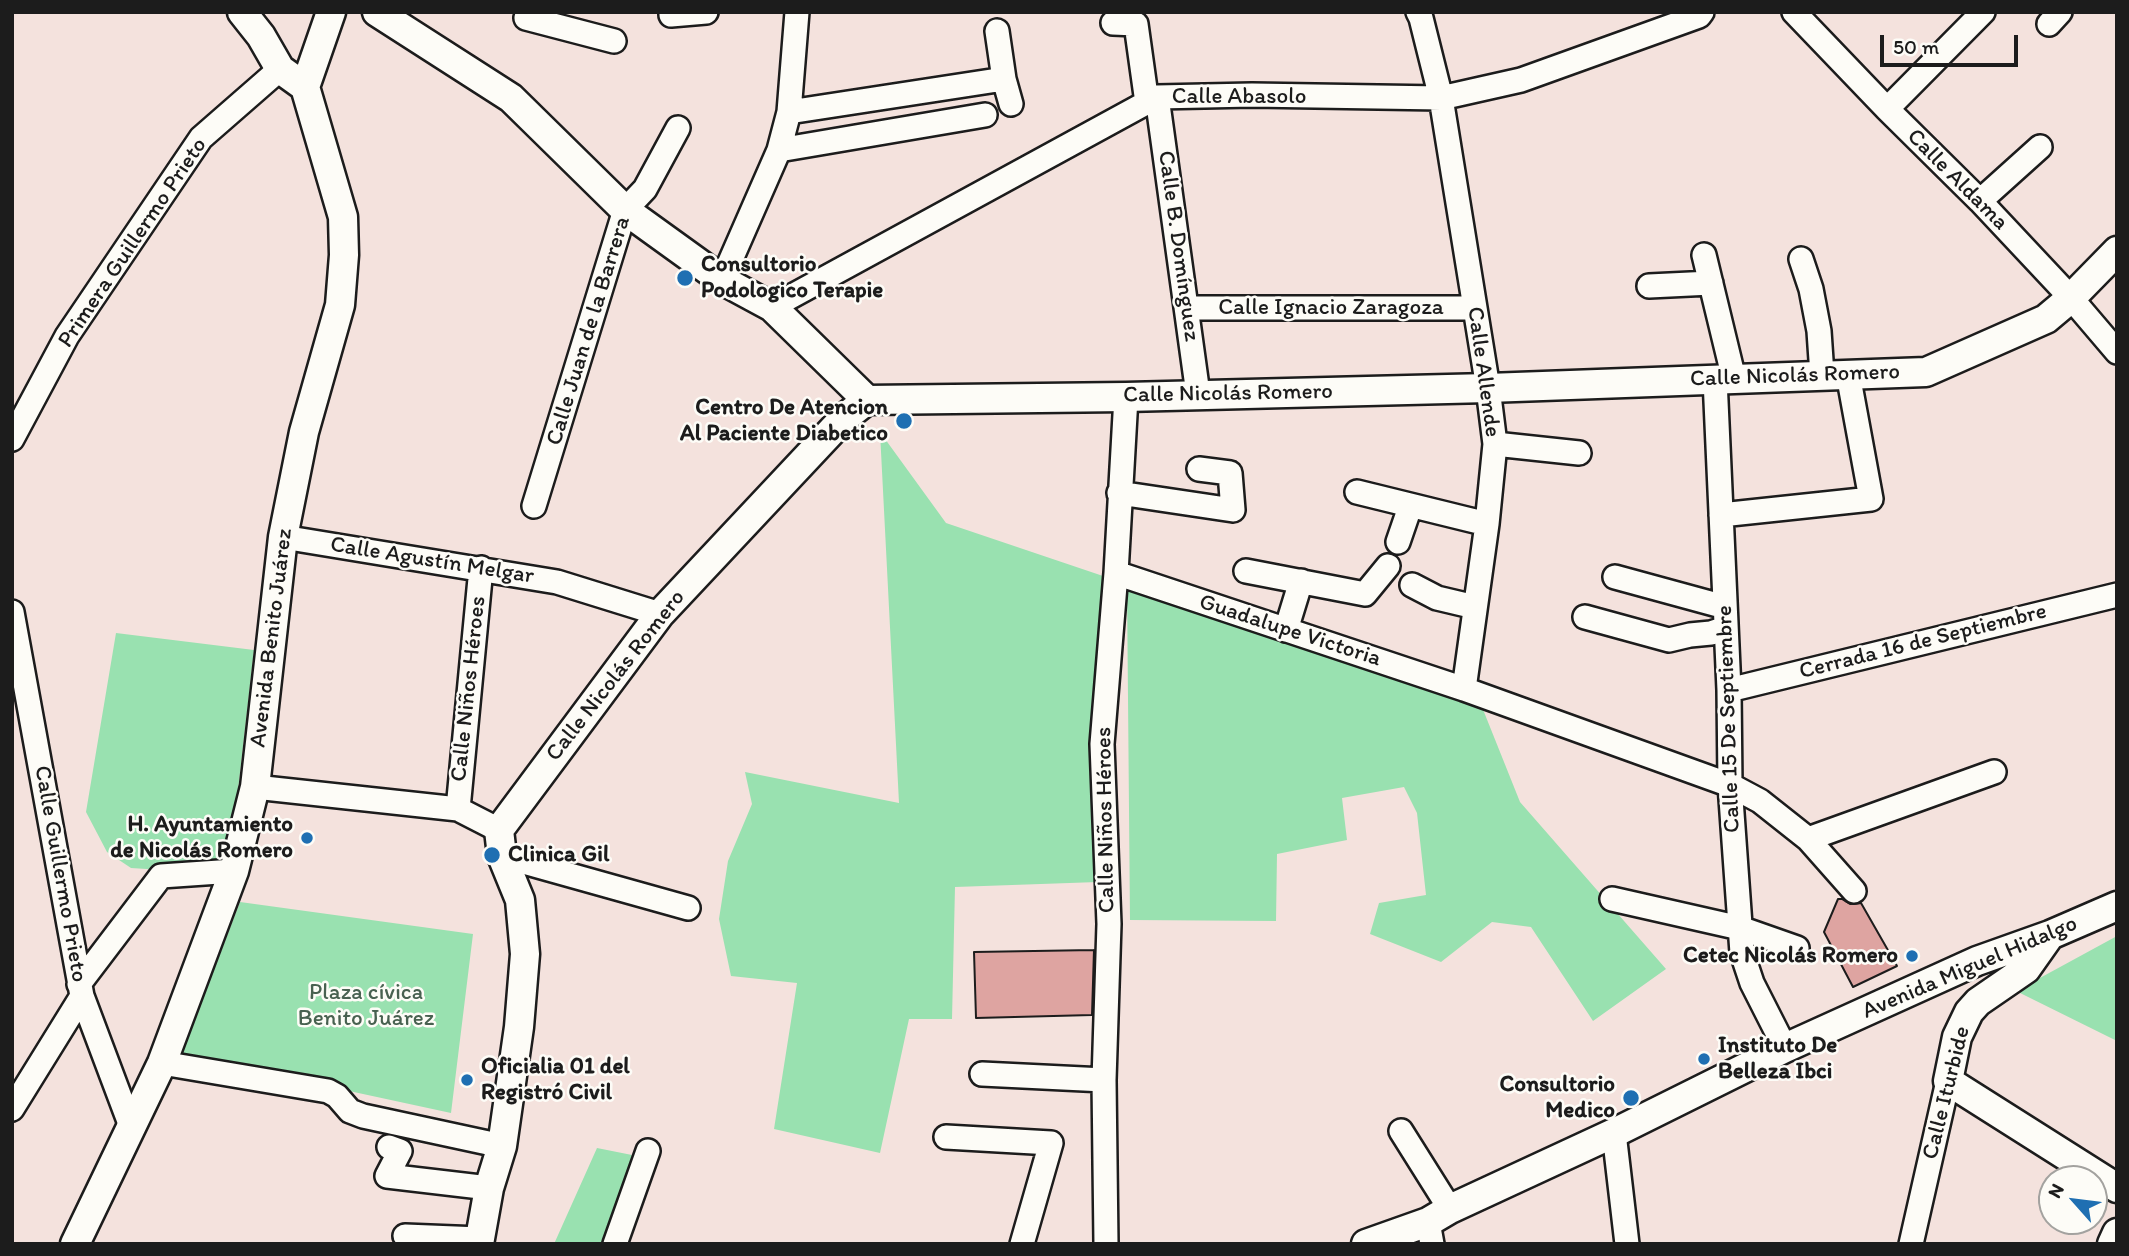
<!DOCTYPE html>
<html>
<head>
<meta charset="utf-8">
<style>
	body { margin:0 }
	#map { position:relative; width:2129px; height:1256px; overflow:hidden; background:#f4e2dd; font-family:Itim,sans-serif }
	canvas { display:block }
	.frame { position:absolute; inset:0; border:14px solid #1c1c1c; pointer-events:none }
	.north { position:absolute; left:2038px; top:1165px; width:70px; height:70px; box-sizing:border-box; background:#fdfcf7; border:2px solid #a3a29f; border-radius:50%; rotate:298deg; font-size:19px; font-weight:700; line-height:28px; text-align:center; color:#1c1c1c }
	.north::after { content:''; display:block; margin:auto; width:24px; height:32px; background:#1f6fb2; clip-path:polygon(50% 0,100% 100%,50% 72%,0 100%) }
	.scale { position:absolute; left:1880px; top:35px; width:138px; height:32px; box-sizing:border-box; border:4px solid #1c1c1c; border-top:0; padding-left:9px; font-size:21px; line-height:24px; white-space:nowrap; color:#1c1c1c; -webkit-text-stroke:5px #fdfcf7; paint-order:stroke }
</style>
</head>
<body>
<div id="map">
<canvas width="2129" height="1256"></canvas>
<div class="frame"></div>
<div class="north">N</div>
<div class="scale">50 m</div>
</div>
<script>
const ctx = document.querySelector('canvas').getContext('2d');
ctx.lineJoin = 'round';
function paint(path, color) {
  ctx.fillStyle = color;
  ctx.fill(path, 'evenodd');
}
function shape(rows) {
  const path = new Path2D();
  for (const r of rows) {
    path.moveTo(r[0], r[1]);
    for (let i = 2; i < r.length; i += 2) path.lineTo(r[i], r[i + 1]);
  }
  return path;
}
function stroke(path, color, width, dash) {
  ctx.strokeStyle = color;
  ctx.lineWidth = width;
  ctx.lineCap = dash ? 'butt' : 'round';
  ctx.setLineDash(dash || []);
  ctx.stroke(path);
}
function label(font, color, halo, rows, align = 'center') {
  ctx.font = font + ' Itim,sans-serif';
  ctx.lineWidth = 5;
  ctx.setLineDash([]);
  ctx.textBaseline = 'middle';
  ctx.strokeStyle = halo;
  ctx.fillStyle = color;
  for (const [text, x, y, turn = 0] of rows) {
    ctx.save();
    ctx.translate(x, y);
    ctx.rotate((+turn || 0) * Math.PI / 180);
    ctx.textAlign = isNaN(turn) ? turn : align;
    if (halo) ctx.strokeText(text, 0, 0);
    ctx.fillText(text, 0, 0);
    ctx.restore();
  }
}
const green = shape([
	[880,432,946,523,1103,576,1098,882,955,887,952,1019,909,1019,880,1153,774,1129,797,983,731,976,719,919,728,861,752,804,745,772,899,803],
	[1127,587,1480,702,1520,802,1666,969,1593,1021,1531,927,1492,922,1441,962,1370,934,1379,903,1426,895,1417,813,1404,787,1342,798,1347,840,1277,854,1276,921,1130,920],
	[116,633,254,650,233,834,220,858,193,872,131,868,107,852,86,812],
	[240,902,473,934,451,1113,326,1086,177,1065],
	[2117,936,2117,1041,2016,991],
	[597,1148,632,1155,608,1244,554,1244]
]);
const building = shape([
	[1838,899,1842,899,1850,904,1861,903,1897,966,1853,987,1824,932,1838,899],
	[1094,950,1092,1015,976,1018,974,952,1094,950]
]);
const minor = shape([
	[528,12,526,18,614,41],
	[671,12,671,15,706,12],
	[1418,12,1421,18,1441,98,1488,388,1495,444,1487,524,1464,689],
	[1794,12,1887,109,1980,201,2071,298,2117,352],
	[1113,23,1136,24,1147,103],
	[2049,24,2060,12],
	[997,31,1004,79,1011,104],
	[1157,97,1198,394],
	[1887,109,1983,12],
	[789,112,1004,79],
	[779,150,985,115],
	[1980,201,2040,147],
	[1704,255,1734,379],
	[1801,259,1811,289,1819,331,1822,375],
	[722,280,779,150,789,112,797,12],
	[1649,286,1711,283],
	[772,307,1157,97,1252,95,1441,98,1521,80,1699,16,1702,12],
	[1188,308,1474,308],
	[1715,379,1729,690,1730,785,1742,953,1752,983,1785,1048],
	[12,439,67,336,201,138,280,69],
	[1495,444,1579,453],
	[1357,492,1487,524],
	[1119,493,1233,510,1230,473,1199,469],
	[534,506,625,210,645,189,678,128],
	[1721,515,1871,499,1848,374],
	[283,537,557,582,660,614],
	[1398,542,1410,507],
	[1246,571,1365,594,1388,566],
	[1116,573,1464,689,1730,785,1760,801,1808,839,1854,891],
	[1615,577,1725,607],
	[1412,585,1437,598,1475,607],
	[12,612,82,996,132,1129],
	[1585,617,1669,640,1690,635,1711,633,1726,628],
	[1286,630,1301,581],
	[1729,690,2117,595],
	[255,787,458,809,499,830],
	[458,809,481,568],
	[1808,839,1994,772],
	[502,856,688,908],
	[1612,899,1740,928,1797,948],
	[79,984,161,876,234,871],
	[162,1063,328,1091,337,1096,350,1111,363,1116,502,1146],
	[982,1074,1104,1080],
	[12,1109,82,996],
	[1401,1131,1450,1209],
	[1614,1133,1627,1244],
	[946,1137,1051,1143,1022,1244],
	[389,1147,400,1151,387,1176,489,1188],
	[1428,1222,1432,1244],
	[405,1236,480,1239],
	[615,1244,648,1151],
	[1106,1244,1104,1080,1109,924,1102,744,1116,573,1126,397],
	[1911,1244,1948,1081]
]);
const major = shape([
	[242,12,261,36,280,69,305,87],
	[377,12,511,98,625,210,722,280,772,307,867,400],
	[2050,935,2026,969,1978,1002,1969,1012,1957,1037,1948,1081,2117,1188],
	[75,1244,162,1063,234,871,255,787,283,537,304,432,340,305,344,255,343,217,305,87,331,12],
	[479,1244,489,1188,502,1146,519,1027,525,954,520,900,502,856,499,830,660,614,843,419,867,400,1126,397,1488,388,1926,372,2046,319,2071,298,2117,251],
	[1366,1244,1428,1222,1450,1209,1614,1133,1785,1048,1977,961,2050,935,2117,906],
	[2112,1244,2117,1233]
]);
const markers = [
	[685,278,9,"#1f6fb2"],
	[904,421,9,"#1f6fb2"],
	[307,838,7,"#1f6fb2"],
	[492,855,9,"#1f6fb2"],
	[1912,956,7,"#1f6fb2"],
	[1704,1059,7,"#1f6fb2"],
	[467,1080,7,"#1f6fb2"],
	[1631,1098,9,"#1f6fb2"]
];
const streetNames = [
	["Calle Abasolo",1239,97],
	["Calle Aldama",1957,180,45],
	["Primera Guillermo Prieto",133,243,-56],
	["Calle B. Domínguez",1178,246,82],
	["Calle Ignacio Zaragoza",1331,308],
	["Calle Juan de la Barrera",589,331,-73],
	["Calle Allende",1483,372,82],
	["Calle Nicolás Romero",1795,376,-2],
	["Calle Nicolás Romero",1228,394,-1],
	["Calle Agustín Melgar",432,561,9],
	["Guadalupe Victoria",1290,631,18],
	["Avenida Benito Juárez",272,638,-83],
	["Cerrada 16 de Septiembre",1923,642,-14],
	["Calle Nicolás Romero",616,676,-52],
	["Calle Niños Héroes",469,689,-84],
	["Calle 15 De Septiembre",1729,719,-92],
	["Calle Niños Héroes",1106,820,-91],
	["Calle Guillermo Prieto",60,874,80],
	["Avenida Miguel Hidalgo",1970,968,-23],
	["Calle Iturbide",1947,1093,-76]
];
const poiNames = [
	["Consultorio",701,265],
	["Podologico Terapie",701,291],
	["Centro De Atencion",888,408,"right"],
	["Al Paciente Diabetico",888,434,"right"],
	["H. Ayuntamiento",293,825,"right"],
	["de Nicolás Romero",293,851,"right"],
	["Clinica Gil",508,855],
	["Cetec Nicolás Romero",1898,956,"right"],
	["Instituto De",1718,1046],
	["Belleza Ibci",1718,1072],
	["Oficialia 01 del",481,1067],
	["Registró Civil",481,1093],
	["Consultorio",1615,1085,"right"],
	["Medico",1615,1111,"right"]
];
const parkNames = [
	["Plaza cívica",366,993],
	["Benito Juárez",366,1019]
];
paint(green, '#99e1b0');
paint(building, '#dea4a1');
stroke(building, '#1c1c1c', 2);
stroke(minor, '#1c1c1c', 28);
stroke(major, '#1c1c1c', 33);
stroke(minor, '#fdfcf7', 23);
stroke(major, '#fdfcf7', 28);
for (const [x, y, r, color] of markers) {
  const dot = new Path2D();
  dot.arc(x, y, r, 0, 2 * Math.PI);
  ctx.fillStyle = color;
  ctx.fill(dot);
  stroke(dot, '#fdfcf7', 2.5);
}
label('23px', '#1c1c1c', '#fdfcf7', streetNames);
label('bold 23px', '#1c1c1c', '#fdfcf7', poiNames, 'left');
label('23px', '#486150', '#fdfcf7', parkNames);
</script>
</body>
</html>
